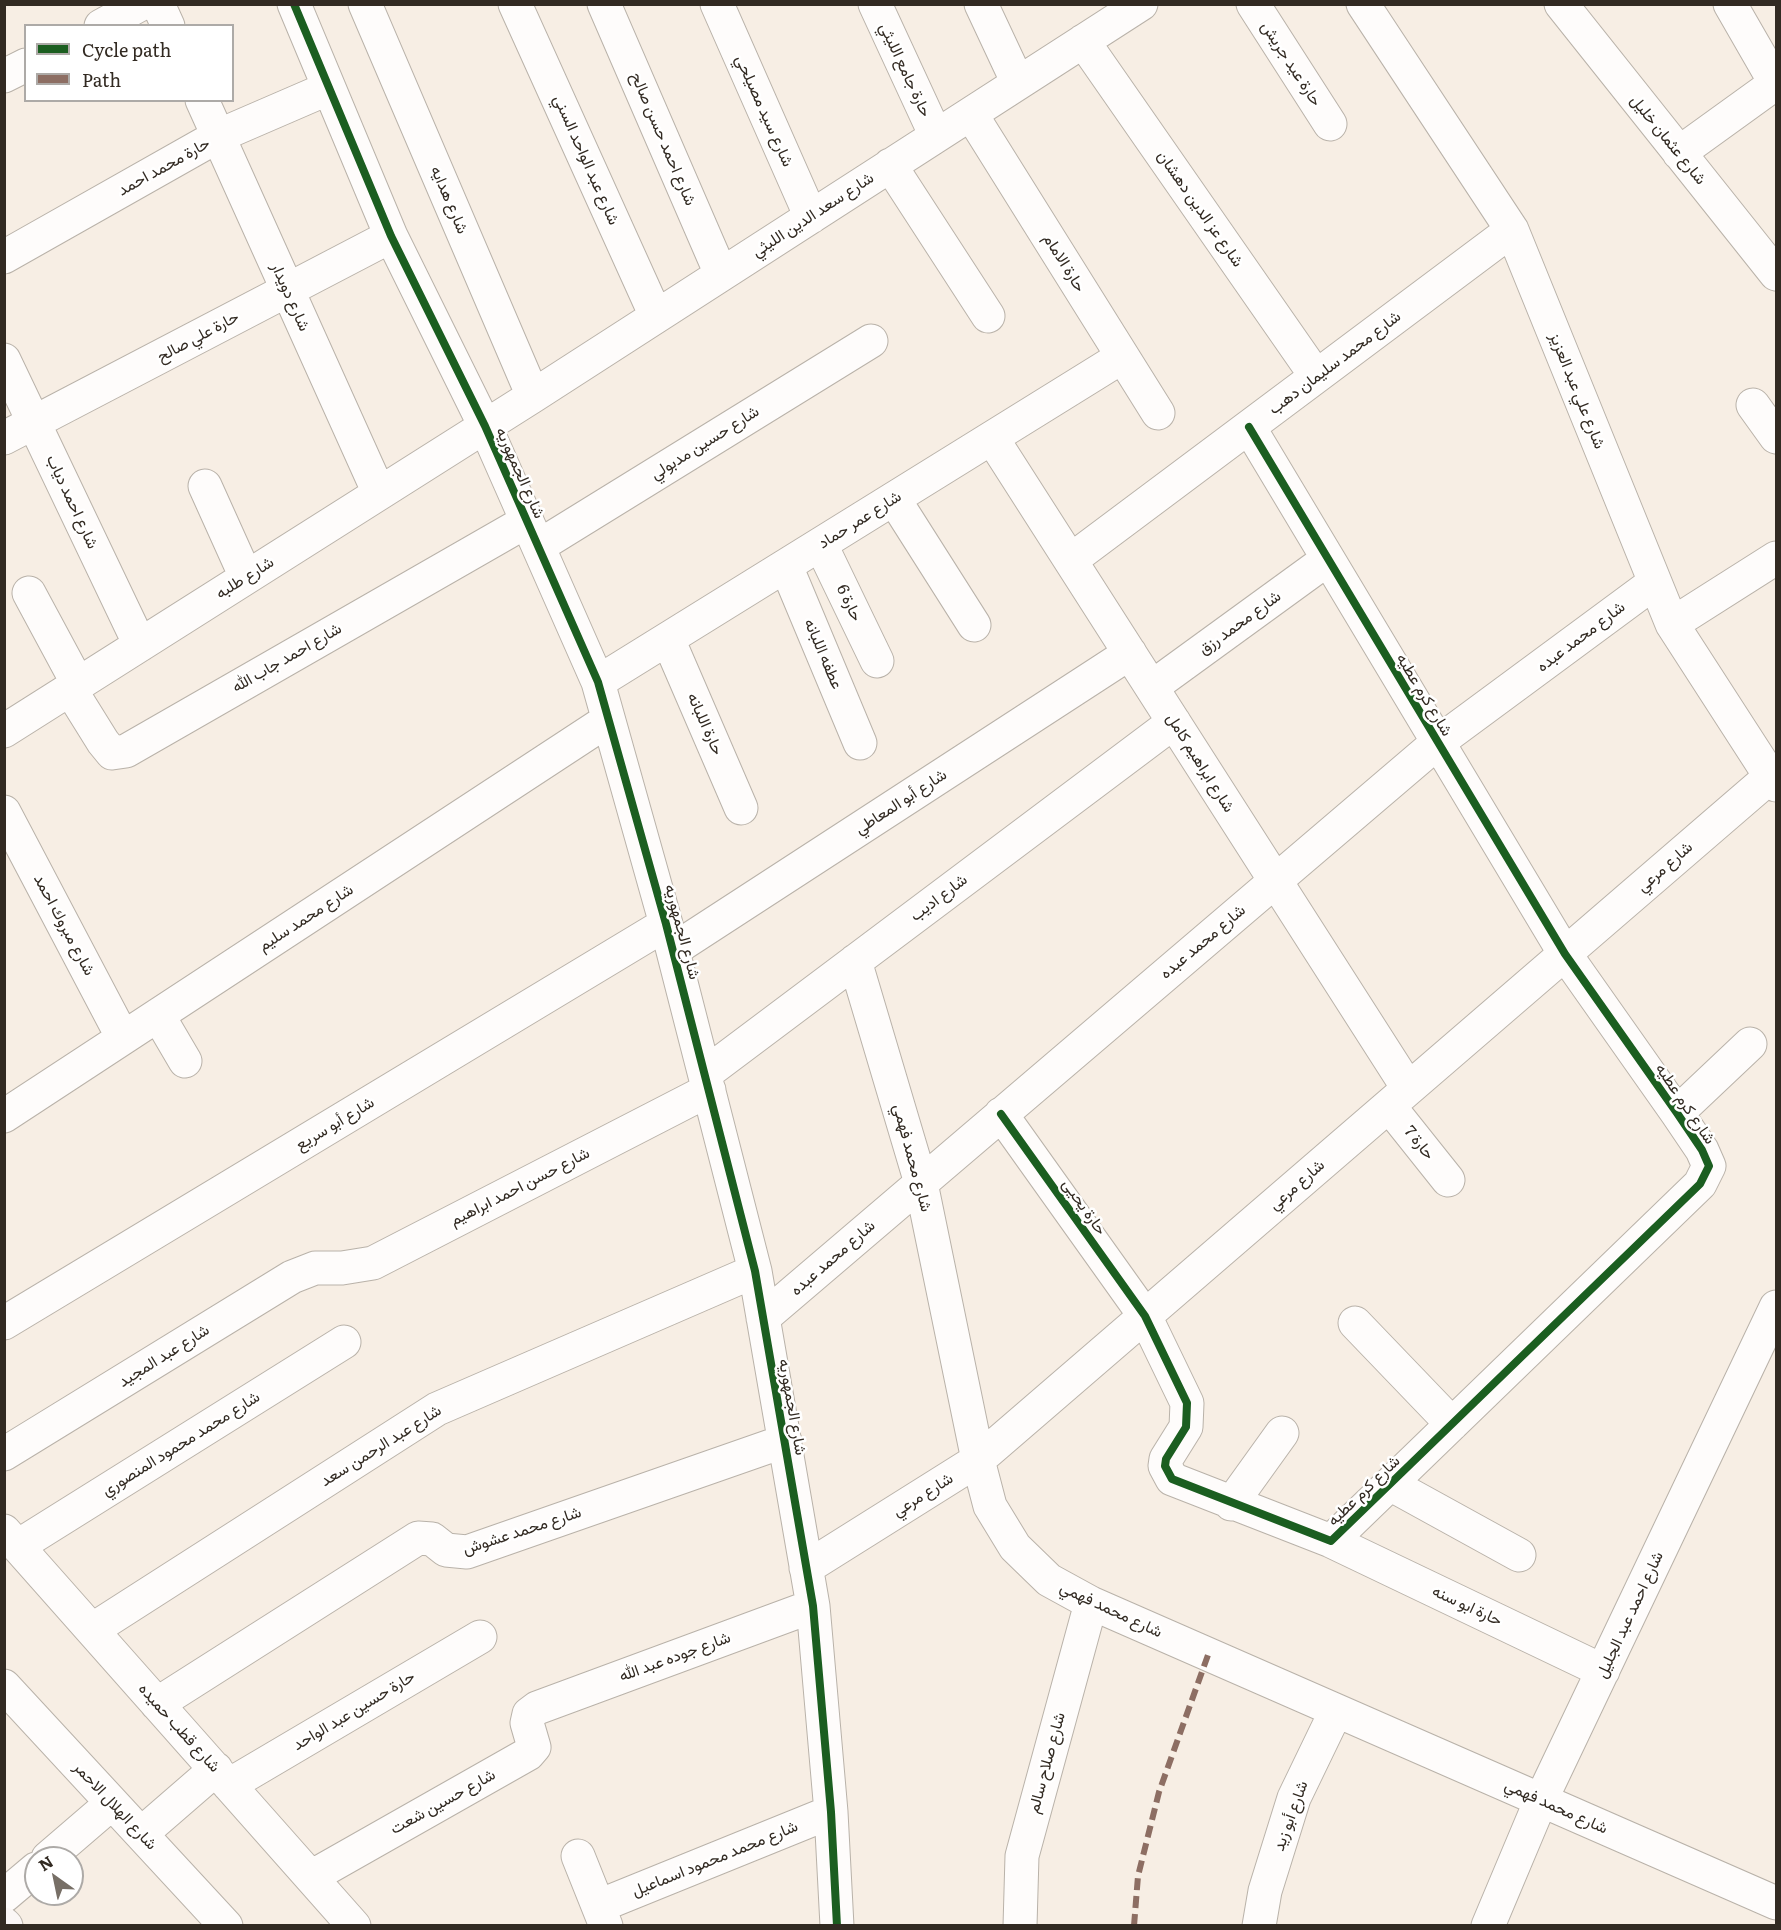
<!DOCTYPE html>
<html>
<head>
<meta charset="utf-8">
<style>
	body { margin:0 }
	#map { position:relative; width:1781px; height:1930px; overflow:hidden; background:#f7eee4; font-family:Literata,serif }
	canvas { display:block }
	.frame { position:absolute; inset:0; border:6px solid #322a22; pointer-events:none }
	.legend { position:absolute; left:24px; top:24px; width:210px; height:78px; box-sizing:border-box; background:#fff; border:2px solid #adaaa7; margin:0; padding:8px 10px; list-style:none; font-size:18px; color:#322a22 }
	.legend li { display:flex; align-items:center; gap:12px; height:30px }
	.legend b { width:30px; border:2px solid #adaaa7 }
	.north { position:absolute; left:24px; top:1846px; width:60px; height:60px; box-sizing:border-box; background:#fff; border:2px solid #adaaa7; border-radius:50%; rotate:327deg; font-size:16px; font-weight:700; line-height:24px; text-align:center; color:#322a22 }
	.north::after { content:''; display:block; margin:auto; width:21px; height:27px; background:#776f66; clip-path:polygon(50% 0,100% 100%,50% 72%,0 100%) }
</style>
</head>
<body>
<div id="map">
<canvas width="1781" height="1930"></canvas>
<div class="frame"></div>
<ul class="legend">
<li><b style="height:8px;background:#1b5e20"></b>Cycle path</li>
<li><b style="height:8px;background:#8d6e63"></b>Path</li>
</ul>
<div class="north">N</div>
</div>
<script>
const ctx = document.querySelector('canvas').getContext('2d');
ctx.lineJoin = 'round';
function shape(rows) {
  const path = new Path2D();
  for (const r of rows) {
    path.moveTo(r[0], r[1]);
    for (let i = 2; i < r.length; i += 2) path.lineTo(r[i], r[i + 1]);
  }
  return path;
}
function stroke(path, color, width, dash) {
  ctx.strokeStyle = color;
  ctx.lineWidth = width;
  ctx.lineCap = dash ? 'butt' : 'round';
  ctx.setLineDash(dash || []);
  ctx.stroke(path);
}
function label(font, color, halo, rows, align = 'center') {
  ctx.font = font + ' Literata,Vazirmatn,serif';
  ctx.lineWidth = 5;
  ctx.setLineDash([]);
  ctx.textBaseline = 'middle';
  ctx.strokeStyle = halo;
  ctx.fillStyle = color;
  for (const [text, x, y, turn = 0] of rows) {
    ctx.save();
    ctx.translate(x, y);
    ctx.rotate((+turn || 0) * Math.PI / 180);
    ctx.textAlign = isNaN(turn) ? turn : align;
    if (halo) ctx.strokeText(text, 0, 0);
    ctx.fillText(text, 0, 0);
    ctx.restore();
  }
}
const street = shape([
	[158,4,168,26],
	[294,4,391,236,485,426,598,682,666,924,755,1271,813,1606,831,1812,837,1926],
	[365,4,533,396],
	[515,4,656,316],
	[604,4,721,274],
	[717,4,811,217],
	[875,4,936,136],
	[981,4,1018,83],
	[1253,4,1330,124],
	[1363,4,1512,230,1672,624,1776,785],
	[1561,4,1776,274],
	[1730,4,1776,84],
	[101,26,141,4],
	[1083,41,1316,376],
	[4,76,26,65],
	[202,100,379,493],
	[971,114,1158,413],
	[1679,153,1776,83],
	[890,165,988,316],
	[4,257,218,136,329,88],
	[4,360,140,645],
	[1753,405,1776,437],
	[4,438,391,236],
	[992,438,1408,1088],
	[205,486,246,577],
	[894,499,974,625],
	[821,545,877,661],
	[539,546,871,341],
	[1071,560,1512,230],
	[786,566,860,743],
	[29,593,78,684],
	[1672,624,1776,558],
	[668,639,741,808],
	[598,682,1122,357],
	[1152,687,1328,559],
	[70,689,103,742,112,753,126,751,527,521],
	[4,731,533,396,1141,4],
	[4,812,123,1038],
	[673,950,1130,653],
	[855,961,921,1183,978,1460,990,1506,1015,1547,1049,1580,1091,1603,1776,1903],
	[158,1015,185,1061],
	[705,1074,1174,722],
	[1389,1106,1448,1180],
	[1677,1113,1750,1044],
	[1001,1114,1145,1316,1187,1403,1186,1427,1166,1459,1165,1466,1172,1479,1331,1541,1700,1184,1709,1166,1702,1150,1677,1113,1565,954,1249,427],
	[4,1116,608,720],
	[763,1318,1437,743,1655,582],
	[4,1323,666,924],
	[1355,1323,1452,1424],
	[4,1454,292,1277,315,1268,342,1268,373,1263,709,1090],
	[1390,1484,1519,1555],
	[1231,1504,1282,1433],
	[4,1531,354,1926],
	[1331,1541,1603,1671],
	[18,1546,344,1342],
	[806,1568,978,1460,1770,777],
	[92,1630,437,1409,755,1271],
	[4,1686,226,1926],
	[157,1704,418,1538,432,1539,446,1550,467,1552,785,1441],
	[229,1785,480,1637],
	[141,1834,216,1769],
	[578,1856,606,1926],
	[48,1858,112,1803],
	[311,1877,528,1754,534,1747,527,1723,529,1714,537,1708,813,1606],
	[4,1896,36,1869],
	[599,1906,831,1812],
	[1020,1926,1022,1856,1091,1603],
	[1259,1926,1265,1891,1294,1798,1336,1711],
	[1488,1926,1541,1800,1776,1307]
]);
const secondary = shape([
	[4,1924,6,1926]
]);
const quiet = shape([
	[1134,1926,1138,1876,1159,1792,1208,1655]
]);
const cycleway = shape([
	[294,4,391,236,485,426,598,682,666,924,755,1271,813,1606,831,1812,837,1926],
	[1001,1114,1145,1316,1187,1403,1186,1427,1166,1459,1165,1466,1172,1479,1331,1541,1700,1184,1709,1166,1702,1150,1677,1113,1565,954,1249,427]
]);
const streetNames = [
	["حارة عيد جريش",1291,64,57],
	["حارة جامع الليثي",905,70,65],
	["شارع سيد مصيلحي",764,111,66],
	["شارع احمد حسن صالح",663,139,67],
	["شارع عثمان خليل",1668,140,51],
	["شارع عبد الواحد السني",586,160,66],
	["حارة محمد احمد",164,167,-29],
	["شارع هدايه",449,200,67],
	["شارع عز الدين دهشان",1200,209,55],
	["شارع سعد الدين الليثي",813,215,-33],
	["حارة الامام",1064,263,58],
	["شارع دويدار",290,297,66],
	["حارة علي صالح",198,337,-28],
	["شارع محمد سليمان دهب",1335,363,-37],
	["شارع علي عبد العزيز",1577,391,68],
	["شارع حسين مدبولي",705,443,-32],
	["شارع الجمهوريه",520,473,66],
	["شارع احمد دياب",72,502,65],
	["شارع عمر حماد",860,520,-32],
	["شارع طلبه",245,578,-32],
	["حارة 6",849,603,64],
	["شارع محمد رزق",1240,623,-36],
	["شارع محمد عبده",1581,637,-37],
	["عطفه اللبانه",823,654,67],
	["شارع احمد جاب الله",287,658,-30],
	["شارع كرم عطيه",1424,695,59],
	["حارة اللبانه",705,724,66],
	["شارع ابراهيم كامل",1200,763,58],
	["شارع أبو المعاطي",901,802,-33],
	["شارع مرعي",1665,867,-41],
	["شارع اديب",939,898,-37],
	["شارع محمد سليم",306,918,-33],
	["شارع مبروك احمد",64,925,62],
	["شارع الجمهوريه",682,932,75],
	["شارع محمد عبده",1203,942,-40],
	["شارع كرم عطيه",1685,1104,56],
	["شارع أبو سريع",335,1124,-31],
	["حارة 7",1419,1143,51],
	["شارع محمد فهمي",912,1158,75],
	["شارع مرعي",1297,1185,-41],
	["شارع حسن احمد ابراهيم",520,1187,-27],
	["حارة يحيى",1084,1207,55],
	["شارع محمد عبده",833,1258,-41],
	["شارع عبد المجيد",164,1356,-32],
	["شارع الجمهوريه",792,1407,80],
	["شارع محمد محمود المنصوري",181,1444,-32],
	["شارع عبد الرحمن سعد",381,1446,-32],
	["شارع كرم عطيه",1364,1491,-44],
	["شارع مرعي",923,1495,-32],
	["شارع محمد عشوش",522,1531,-18],
	["حارة ابو سنه",1467,1606,25],
	["شارع محمد فهمي",1111,1610,25],
	["شارع احمد عبد الجليل",1630,1615,-65],
	["شارع جوده عبد الله",675,1657,-20],
	["حارة حسين عبد الواحد",354,1711,-31],
	["شارع قطب حميده",179,1728,48],
	["شارع صلاح سالم",1047,1763,-75],
	["شارع حسين شعت",443,1802,-29],
	["شارع الهلال الاحمر",115,1806,47],
	["شارع محمد فهمي",1556,1807,24],
	["شارع أبو زيد",1291,1816,-70],
	["شارع محمد محمود اسماعيل",715,1859,-22]
];
stroke(street, '#b9b2a9', 35);
stroke(secondary, '#b9b2a9', 35);
stroke(street, '#fefcfb', 33);
stroke(secondary, '#fbf7f6', 33);
stroke(quiet, '#8d6e63', 6, [12, 6]);
stroke(cycleway, '#1b5e20', 8);
label('16px', '#322a22', '#fff', streetNames);
</script>
</body>
</html>
